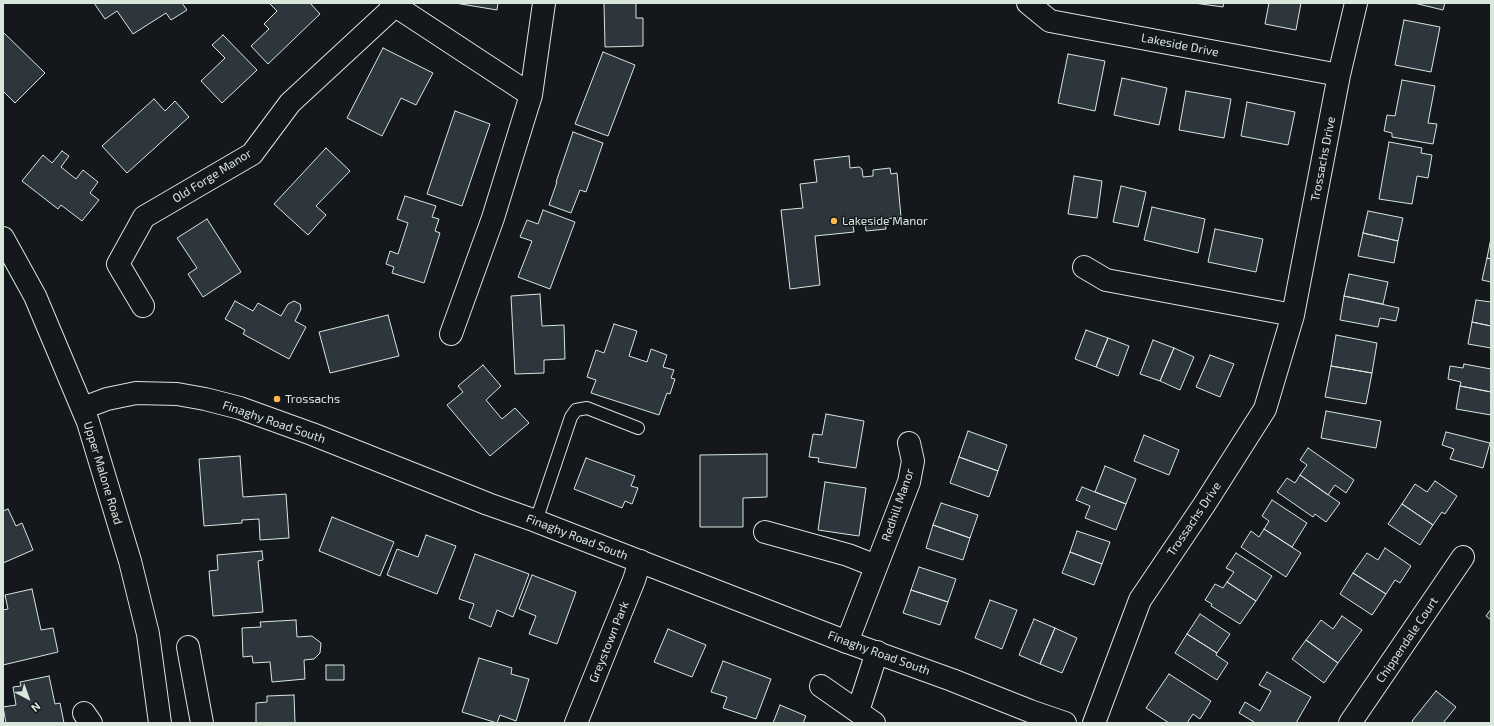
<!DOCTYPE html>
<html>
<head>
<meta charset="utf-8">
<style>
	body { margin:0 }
	#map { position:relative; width:1494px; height:726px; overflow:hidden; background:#14181c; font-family:"Exo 2",sans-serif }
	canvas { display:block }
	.frame { position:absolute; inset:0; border:4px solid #d8e6dc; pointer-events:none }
	.north { position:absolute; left:8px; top:678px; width:40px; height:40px; -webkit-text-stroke:3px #14181c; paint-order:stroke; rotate:139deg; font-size:11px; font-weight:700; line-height:16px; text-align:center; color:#d8e6dc }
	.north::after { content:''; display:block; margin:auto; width:14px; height:18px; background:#d8e6dc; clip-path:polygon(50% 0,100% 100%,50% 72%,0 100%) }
</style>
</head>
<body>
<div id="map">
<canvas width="1494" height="726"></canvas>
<div class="frame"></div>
<div class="north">N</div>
</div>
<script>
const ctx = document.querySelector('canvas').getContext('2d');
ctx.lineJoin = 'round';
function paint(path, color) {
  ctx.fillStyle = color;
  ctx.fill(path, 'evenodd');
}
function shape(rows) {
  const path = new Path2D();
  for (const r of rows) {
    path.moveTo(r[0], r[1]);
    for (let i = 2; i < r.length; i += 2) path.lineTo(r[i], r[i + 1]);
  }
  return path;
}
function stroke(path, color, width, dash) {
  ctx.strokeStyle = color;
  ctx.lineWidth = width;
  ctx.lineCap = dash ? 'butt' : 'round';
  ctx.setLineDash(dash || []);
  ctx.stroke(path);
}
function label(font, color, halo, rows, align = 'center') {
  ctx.font = font + ' "Exo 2",sans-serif';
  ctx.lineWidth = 3;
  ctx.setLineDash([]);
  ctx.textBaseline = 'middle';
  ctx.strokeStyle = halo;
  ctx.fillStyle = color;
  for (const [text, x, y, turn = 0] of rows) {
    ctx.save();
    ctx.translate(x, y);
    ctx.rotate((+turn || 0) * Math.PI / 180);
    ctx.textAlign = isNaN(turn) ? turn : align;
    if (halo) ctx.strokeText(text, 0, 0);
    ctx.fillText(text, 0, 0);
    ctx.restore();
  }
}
const building = shape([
	[94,3,182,3,187,10,171,20,166,13,133,34,117,11,105,19,94,3],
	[269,3,310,3,320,14,268,64,251,46,269,29,264,24,277,11,269,3],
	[455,3,498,3,497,10,455,3],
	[604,3,636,3,636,18,643,18,643,46,605,47,604,3],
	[1194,3,1224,3,1223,7,1194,3],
	[1269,3,1301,3,1296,30,1265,24,1269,3],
	[1414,3,1445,3,1443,10,1414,3],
	[1404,20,1440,27,1431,72,1395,65,1404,20],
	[3,32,45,73,15,103,3,91,3,32],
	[223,35,257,70,222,103,201,81,225,58,212,45,223,35],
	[383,48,433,73,416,105,401,98,382,136,347,118,383,48],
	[603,52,635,65,608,136,575,124,603,52],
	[1068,54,1105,61,1095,111,1058,103,1068,54],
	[1122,78,1167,88,1159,125,1114,115,1122,78],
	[1402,80,1435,86,1428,123,1437,124,1433,144,1392,137,1392,133,1384,131,1387,115,1395,116,1402,80],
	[1186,91,1231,99,1224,138,1179,130,1186,91],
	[154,99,165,111,175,101,189,117,127,173,102,146,154,99],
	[1247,102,1295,112,1288,145,1241,136,1247,102],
	[455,111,490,124,462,206,427,194,455,111],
	[573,132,603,143,586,192,580,190,571,213,549,205,557,182,556,182,573,132],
	[1389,142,1422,148,1421,153,1432,155,1428,178,1417,176,1412,204,1379,199,1389,142],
	[326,148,350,171,316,206,326,215,308,235,274,204,326,148],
	[62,151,69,156,61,167,76,179,83,170,98,182,90,193,99,200,82,221,61,205,58,209,22,181,43,155,52,163,62,151],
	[849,156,850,168,859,167,862,169,863,177,873,176,873,170,890,168,891,174,897,173,901,217,885,219,886,229,866,231,865,223,853,224,854,232,815,236,820,285,790,289,781,210,803,208,800,184,817,182,814,160,849,156],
	[1074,176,1102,181,1097,218,1068,214,1074,176],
	[1121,186,1146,192,1138,227,1113,222,1121,186],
	[405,196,436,206,432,217,439,219,435,231,440,233,424,283,392,273,394,267,386,264,390,251,398,254,408,223,397,219,405,196],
	[1152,207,1205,219,1198,253,1144,240,1152,207],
	[543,210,575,222,550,289,518,277,532,241,520,237,527,220,538,224,543,210],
	[1368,211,1403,218,1398,241,1363,233,1368,211],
	[207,219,241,272,203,297,188,274,197,268,177,238,207,219],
	[1215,229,1263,239,1256,272,1208,262,1215,229],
	[1363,233,1398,241,1394,263,1358,256,1363,233],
	[1491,238,1491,259,1487,258,1491,238],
	[1487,258,1491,259,1491,282,1482,280,1487,258],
	[1349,274,1388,282,1383,304,1344,296,1349,274],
	[540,294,542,326,564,325,565,359,544,360,544,373,515,374,511,296,540,294],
	[1344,296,1399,308,1396,321,1380,318,1378,327,1340,320,1344,296],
	[1476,300,1491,302,1491,326,1472,322,1476,300],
	[235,301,253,311,258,303,281,316,288,304,294,301,300,304,301,309,295,321,306,327,289,359,243,334,245,330,225,319,235,301],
	[388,315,399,356,330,373,319,332,388,315],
	[1472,322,1491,326,1491,348,1468,344,1472,322],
	[614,324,637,331,629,356,647,362,651,349,667,355,663,367,674,370,671,378,675,379,670,394,667,393,659,415,591,393,596,380,587,377,596,350,604,353,614,324],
	[1086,330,1108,338,1096,367,1075,359,1086,330],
	[1336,335,1377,343,1372,373,1331,366,1336,335],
	[1108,338,1129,346,1118,376,1096,367,1108,338],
	[1153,340,1174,348,1160,381,1140,374,1153,340],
	[1174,348,1194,357,1180,390,1160,381,1174,348],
	[1210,355,1234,364,1220,397,1196,387,1210,355],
	[1464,364,1491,369,1491,392,1460,386,1461,382,1448,379,1450,366,1463,368,1464,364],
	[483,365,501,386,486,400,502,419,515,408,529,423,490,456,447,405,463,392,458,386,483,365],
	[1331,366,1372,373,1366,404,1325,397,1331,366],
	[1460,386,1491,392,1491,415,1456,409,1460,386],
	[1326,411,1381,421,1376,448,1321,438,1326,411],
	[826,414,864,421,856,468,818,462,819,458,809,457,813,434,822,435,826,414],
	[968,431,1007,445,998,471,959,457,968,431],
	[1446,432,1490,443,1483,468,1450,459,1454,449,1442,445,1446,432],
	[1144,435,1179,450,1169,475,1134,461,1144,435],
	[1308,448,1354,480,1346,493,1335,485,1328,495,1300,475,1307,465,1300,460,1308,448],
	[767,454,767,497,743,498,743,527,700,527,700,455,767,454],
	[240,456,243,497,286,494,289,538,260,540,259,519,242,520,242,523,204,526,199,459,240,456],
	[959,457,998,471,989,497,950,483,959,457],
	[586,458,635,476,631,486,638,488,632,504,625,501,622,508,574,489,586,458],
	[1105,466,1136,479,1126,504,1095,492,1105,466],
	[1300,475,1340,503,1326,522,1315,514,1313,517,1277,492,1287,478,1295,483,1300,475],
	[1435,481,1457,496,1445,514,1442,512,1433,525,1402,504,1415,484,1427,492,1435,481],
	[825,482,866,488,859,536,818,530,825,482],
	[1082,487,1126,504,1116,530,1085,518,1090,506,1076,500,1082,487],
	[1272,500,1307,523,1292,547,1264,529,1269,521,1262,516,1272,500],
	[941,503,978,515,970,538,933,525,941,503],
	[1402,504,1433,525,1420,545,1388,524,1402,504],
	[8,509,16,526,22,523,33,550,3,563,3,511,8,509],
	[332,517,394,542,380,576,319,551,332,517],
	[933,525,970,538,963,560,926,548,933,525],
	[1264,529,1301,553,1286,577,1241,547,1251,531,1259,537,1264,529],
	[1077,531,1110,542,1102,564,1070,552,1077,531],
	[426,535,456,546,437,594,387,575,397,549,418,557,426,535],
	[1385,548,1411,566,1400,583,1395,580,1386,594,1353,573,1367,553,1378,560,1385,548],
	[262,551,263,560,258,561,263,612,213,616,209,571,218,570,217,555,262,551],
	[1070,552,1102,564,1094,585,1062,573,1070,552],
	[1236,553,1272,576,1256,601,1227,582,1234,572,1226,568,1236,553],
	[475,554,529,574,513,617,497,610,491,627,469,618,474,604,459,599,475,554],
	[919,567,956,579,948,602,911,590,919,567],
	[1353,573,1386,594,1372,615,1340,594,1353,573],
	[532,575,576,592,557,644,529,634,536,616,519,609,532,575],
	[1227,582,1256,601,1240,624,1211,606,1212,604,1205,600,1215,584,1223,588,1227,582],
	[32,589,41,630,53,628,58,652,3,665,3,610,8,609,5,595,32,589],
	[911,590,948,602,940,625,903,613,911,590],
	[990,600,1017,610,1002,649,975,638,990,600],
	[1491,609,1491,620,1486,616,1491,609],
	[1200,614,1230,634,1217,653,1187,634,1200,614],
	[1342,616,1362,630,1338,663,1306,640,1321,620,1333,629,1342,616],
	[1034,619,1055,628,1040,664,1019,655,1034,619],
	[296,620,297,637,312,636,321,643,320,653,314,659,304,660,305,679,272,682,270,662,253,663,252,656,243,657,242,628,261,627,260,622,296,620],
	[1055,628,1077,638,1062,673,1040,664,1055,628],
	[668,629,706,645,692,677,654,662,668,629],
	[1187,634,1217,653,1216,655,1228,663,1217,680,1175,653,1187,634],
	[1306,640,1338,663,1324,683,1292,659,1306,640],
	[479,658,512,668,511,674,529,679,516,721,500,715,497,723,462,712,479,658],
	[723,661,771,679,756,719,723,708,727,697,711,692,723,661],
	[326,665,344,665,344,680,326,680,326,665],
	[1267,672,1311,697,1296,723,1253,723,1254,722,1239,713,1245,702,1260,711,1271,691,1259,685,1267,672],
	[1169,674,1211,701,1200,719,1193,714,1187,723,1169,723,1146,708,1169,674],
	[49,676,55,704,60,703,64,723,6,723,3,707,16,705,13,687,21,686,20,682,49,676],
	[1436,691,1456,707,1443,723,1414,723,1412,721,1436,691],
	[294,695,295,723,256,723,256,703,267,702,267,696,294,695],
	[780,705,806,716,803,723,773,723,780,705]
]);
const service = shape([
	[536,521,571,417,576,410,587,408,638,428]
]);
const minor = shape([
	[391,3,531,95],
	[1028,3,1050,21,1339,75],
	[1084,267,1106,280,1293,315],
	[143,306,118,264,144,217,252,154,290,103,395,6],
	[451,334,493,218,531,95,544,3],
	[765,532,848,555,876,566],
	[847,642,909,482,913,461,909,443],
	[188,647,202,723],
	[821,686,874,723],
	[858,711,877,652],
	[84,713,91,723],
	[576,723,634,580,640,561],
	[1094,723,1140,600,1204,505,1265,409,1293,315,1339,75,1356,3],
	[1350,723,1463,557]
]);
const tertiary = shape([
	[83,408,107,399,136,393,177,394,205,399,240,408,312,434,488,504,536,521,847,642,952,680,1030,711,1065,723]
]);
const secondary = shape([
	[3,238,35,296,88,422,130,561,148,634,160,723]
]);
const markers = [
	[834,221,4,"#ffb74d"],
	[277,399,4,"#ffb74d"]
];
const streetNames = [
	["Lakeside Drive",1180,45,11],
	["Trossachs Drive",1323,159,-79],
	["Old Forge Manor",212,176,-32],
	["Finaghy Road South",274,422,19],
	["Upper Malone Road",103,473,73],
	["Redhill Manor",898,505,-71],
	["Trossachs Drive",1194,519,-56],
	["Finaghy Road South",577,537,21],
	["Chippendale Court",1407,640,-56],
	["Greystown Park",609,642,-68],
	["Finaghy Road South",879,653,20]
];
const poiNames = [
	["Lakeside Manor",842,221],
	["Trossachs",285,399]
];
paint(building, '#2c363c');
stroke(building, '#d8e6dc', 1);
stroke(service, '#d8e6dc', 14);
stroke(minor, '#d8e6dc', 24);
stroke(tertiary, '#d8e6dc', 24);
stroke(secondary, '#d8e6dc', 24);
stroke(service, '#14181c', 12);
stroke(minor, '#14181c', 22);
stroke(tertiary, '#14181c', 22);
stroke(secondary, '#14181c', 22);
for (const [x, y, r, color] of markers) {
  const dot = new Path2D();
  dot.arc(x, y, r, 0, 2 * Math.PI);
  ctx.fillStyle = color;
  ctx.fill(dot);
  stroke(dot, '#14181c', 1.5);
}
label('12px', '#d8e6dc', '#14181c', streetNames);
label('12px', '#d8e6dc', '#14181c', poiNames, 'left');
</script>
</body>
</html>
